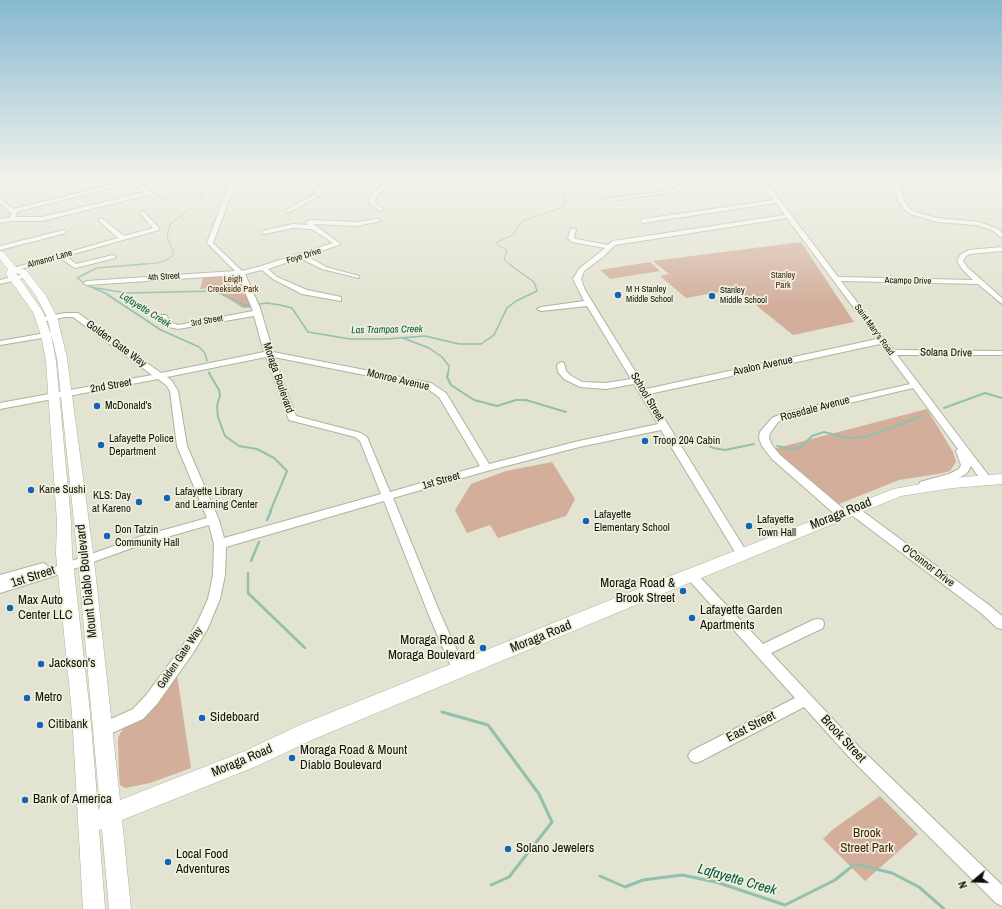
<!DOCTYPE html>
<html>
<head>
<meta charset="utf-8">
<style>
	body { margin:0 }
	#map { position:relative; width:1002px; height:909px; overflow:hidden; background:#e3e3d1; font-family:"Archivo Narrow",sans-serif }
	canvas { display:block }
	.north { position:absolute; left:954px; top:861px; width:40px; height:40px; -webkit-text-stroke:3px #f0f0de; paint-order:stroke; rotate:251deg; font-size:11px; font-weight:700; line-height:16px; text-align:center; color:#10100a }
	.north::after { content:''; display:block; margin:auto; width:14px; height:18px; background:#10100a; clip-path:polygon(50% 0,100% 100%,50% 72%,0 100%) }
</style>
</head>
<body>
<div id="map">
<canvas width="1002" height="909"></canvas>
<div class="north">N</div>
</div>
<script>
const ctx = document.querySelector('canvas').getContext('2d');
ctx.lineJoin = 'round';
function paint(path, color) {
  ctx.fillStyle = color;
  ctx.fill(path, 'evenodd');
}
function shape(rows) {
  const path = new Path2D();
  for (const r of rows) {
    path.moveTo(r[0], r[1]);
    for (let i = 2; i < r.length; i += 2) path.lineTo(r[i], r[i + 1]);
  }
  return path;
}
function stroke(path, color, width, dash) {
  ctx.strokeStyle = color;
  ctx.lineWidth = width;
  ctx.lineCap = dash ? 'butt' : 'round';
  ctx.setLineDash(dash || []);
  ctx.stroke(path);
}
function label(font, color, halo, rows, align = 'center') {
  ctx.font = font + ' "Archivo Narrow",sans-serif';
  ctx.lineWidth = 3.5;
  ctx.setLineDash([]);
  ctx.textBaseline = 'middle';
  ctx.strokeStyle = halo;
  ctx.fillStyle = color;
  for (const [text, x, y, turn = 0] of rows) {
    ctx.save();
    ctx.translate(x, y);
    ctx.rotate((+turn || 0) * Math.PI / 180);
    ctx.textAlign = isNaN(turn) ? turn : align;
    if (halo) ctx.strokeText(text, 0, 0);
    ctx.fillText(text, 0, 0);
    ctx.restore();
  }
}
const green = shape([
	[801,242,854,322,793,335,736,289,686,298,660,276,669,274,653,261],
	[650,262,660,271,610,279,600,270],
	[241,273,254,307,243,308,212,288,200,289,204,275],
	[927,409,953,452,956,462,950,471,938,474,899,480,839,504,782,458,773,449],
	[552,462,575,499,566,516,498,538,490,525,467,533,455,510,471,484,506,471],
	[176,668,191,768,150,783,125,788,120,785,119,773,118,738,121,732],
	[880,796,918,834,865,881,823,839,832,830]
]);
const streamFar4 = shape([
	[133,265,158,263,167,260,174,254,167,237,170,224,187,212,202,195,199,187,178,179],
	[510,265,504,259,507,250,497,245,497,242,513,235,522,221,561,208,565,203,563,192,566,189,594,179]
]);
const streamFar3 = shape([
	[145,264,97,268,77,278,90,287,127,293,215,291,246,306,267,303,280,305,292,308,308,332,350,339,387,339,425,336,459,344,481,344,494,335,507,308,516,301,537,291,534,282,509,264],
	[93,288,105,293,161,330,199,347,205,353,207,361],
	[403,338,429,348,442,357,449,366,448,374],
	[209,372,210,374]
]);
const streamFar2 = shape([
	[209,373,219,390,220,395,217,406,218,417,225,436,239,446,257,449,274,458,287,471,270,512],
	[448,373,447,377,451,385,474,400,497,406,516,400,526,400,566,412],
	[944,408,985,393,1002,398],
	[684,438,697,439,713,448,725,450,754,444],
	[777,446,791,449,801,447,812,436,824,432,847,438,866,437,922,416]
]);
const streamFar1 = shape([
	[267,520,271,511],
	[251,561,259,542],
	[248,573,248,593,305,648]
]);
const stream = shape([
	[442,712,488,725,539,794,552,822,509,877,491,885],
	[600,876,625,887,643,880,682,875,716,882,785,905,835,880,855,864,892,873,919,887,944,909]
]);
const minor = shape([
	[23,179,35,179,0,187,0,183,23,179],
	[124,179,133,180,162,199,157,200,148,195,42,221,11,221,0,223,0,219,11,217,11,213,0,203,0,198,13,209,126,181,124,179],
	[130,183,145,192,42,217,15,217,17,213,16,212,130,183],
	[231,179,237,179,213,243,242,271,261,266,333,243,312,229,293,228,264,234,262,233,262,231,293,224,307,225,306,222,310,220,357,222,378,219,381,221,357,226,313,224,341,244,307,256,326,267,359,276,359,278,322,269,300,258,268,269,277,277,307,290,341,297,341,301,302,294,273,279,262,270,245,274,260,308,273,352,431,383,446,393,489,464,579,441,658,424,634,384,606,389,580,387,564,379,558,372,557,365,561,362,564,363,566,371,570,375,582,382,606,383,631,379,587,306,541,311,537,309,541,307,584,301,573,279,579,269,605,248,572,242,568,238,571,228,576,229,574,238,576,239,608,245,613,241,785,215,776,203,643,223,640,221,643,219,774,200,758,179,764,179,838,277,973,280,962,269,957,261,961,254,969,250,1002,247,1002,251,970,254,966,256,963,261,967,267,1002,298,1002,304,978,284,841,281,893,350,1002,351,1002,355,897,355,992,480,991,483,983,483,971,466,967,473,957,479,924,489,920,488,919,485,920,482,949,474,959,469,961,465,956,451,958,449,913,388,786,418,778,422,770,433,769,438,772,445,780,455,846,511,848,514,846,517,838,517,772,459,762,446,759,438,760,432,772,418,783,413,910,384,880,344,649,394,746,551,748,554,746,557,742,558,738,557,661,430,579,447,487,471,393,498,440,613,466,670,464,674,459,676,454,674,428,613,384,501,226,547,225,575,220,599,207,630,193,653,157,704,143,719,103,737,98,735,96,730,98,725,133,709,147,694,183,645,197,623,208,599,213,575,214,544,209,525,146,543,51,577,0,593,0,575,43,563,47,565,49,569,139,537,207,518,177,446,170,391,166,385,158,379,0,409,0,403,152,375,73,317,65,317,41,322,37,320,38,318,65,313,78,313,161,373,264,352,254,316,178,329,164,326,159,317,160,315,166,315,170,322,178,325,253,311,238,275,87,285,83,283,87,281,235,271,207,243,231,179],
	[787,218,877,339,646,389,585,290,581,279,584,271,604,256,615,245,787,218],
	[266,357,289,420,355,437,360,441,381,494,224,538,219,520,187,446,178,391,172,381,167,377,266,357],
	[274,357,425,387,439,397,480,466,390,492,367,437,361,433,296,416,274,357],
	[308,179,314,179,314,182,323,191,322,194,290,212,286,212,286,210,317,193,317,191,308,182,308,179],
	[389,179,395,179,376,197,375,202,384,210,379,211,369,203,370,196,389,179],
	[628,179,634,179,633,183,676,179,675,181,687,190,604,202,603,201,606,199,679,189,668,182,630,187,627,185,628,179],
	[710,179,718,179,736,184,733,186,723,185,710,179],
	[892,179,898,179,904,201,910,209,915,212,937,218,979,222,996,228,1002,233,1002,238,992,230,976,225,937,222,911,214,906,211,898,201,892,179],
	[143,211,159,228,159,230,66,256,76,264,113,255,116,257,115,258,75,268,60,258,13,271,10,269,118,238,99,221,99,219,103,219,124,236,153,228,140,213,143,211],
	[64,230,67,232,66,233,0,250,0,246,64,230],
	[25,274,28,276,27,277,0,284,0,280,25,274],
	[57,331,61,333,60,335,0,345,0,341,57,331],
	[853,506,857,507,989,605,1002,616,1002,629,997,628,981,613,849,513,848,510,849,507,853,506],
	[691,570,695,572,763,644,813,620,818,619,823,620,824,624,823,628,771,653,860,748,1002,885,1002,906,996,903,850,758,804,707,701,761,696,763,691,761,688,756,691,751,795,698,687,578,685,575,687,572,691,570]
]);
const major = shape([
	[0,251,3,252,16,267,26,270,46,296,57,317,67,358,94,560,120,800,245,751,300,725,650,584,894,489,953,478,1002,474,1002,484,953,488,901,496,662,594,314,739,257,766,122,820,131,909,109,909,102,829,99,830,105,909,83,909,72,713,56,554,57,522,46,361,41,335,33,312,6,274,8,269,0,259,0,251],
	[16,273,20,274,36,296,47,317,57,358,78,560,100,808,98,809,90,713,72,554,71,522,56,361,51,335,43,312,16,273]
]);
const markers = [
	[618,295,4,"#1265b3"],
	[712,296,4,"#1265b3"],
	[97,406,4,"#1265b3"],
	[645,441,4,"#1265b3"],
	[101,445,4,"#1265b3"],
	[31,490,4,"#1265b3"],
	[167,498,4,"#1265b3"],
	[139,502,4,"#1265b3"],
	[586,521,4,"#1265b3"],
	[749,526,4,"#1265b3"],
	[107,536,4,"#1265b3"],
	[683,591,4,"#1265b3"],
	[10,608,4,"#1265b3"],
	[692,618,4,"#1265b3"],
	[483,648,4,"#1265b3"],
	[41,664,4,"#1265b3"],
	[27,698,4,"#1265b3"],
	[202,718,4,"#1265b3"],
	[40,725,4,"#1265b3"],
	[292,758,4,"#1265b3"],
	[25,800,4,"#1265b3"],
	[508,849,4,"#1265b3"],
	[168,862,4,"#1265b3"]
];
const farStreetnames = [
	["Foye Drive",304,256,-17],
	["Almanor Lane",50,259,-16],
	["4th Street",164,277,-4],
	["Acampo Drive",908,281,1],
	["3rd Street",207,321,-10],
	["Saint Mary's Road",874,330,54]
];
const farParknames = [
	["Stanley",783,276],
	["Park",783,286],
	["Leigh",233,280],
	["Creekside Park",233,290]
];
const farPoinames = [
	["M H Stanley",626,290],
	["Middle School",626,300],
	["Stanley",720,291],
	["Middle School",720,301]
];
const farWaternames = [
	["Lafayette Creek",145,310,32],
	["Las Trampas Creek",387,330,-1]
];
const streetNames = [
	["Golden Gate Way",116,344,36],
	["Solana Drive",946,353,1],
	["Avalon Avenue",763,366,-12],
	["Moraga Boulevard",278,378,71],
	["Monroe Avenue",398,380,13],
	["2nd Street",111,386,-10],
	["School Street",647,397,59],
	["Rosedale Avenue",815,409,-15],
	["1st Street",441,481,-16],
	["O'Connor Drive",928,566,37],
	["Golden Gate Way",180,658,-56]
];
const poiNames = [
	["McDonald's",105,406],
	["Lafayette Police",109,439],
	["Department",109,452],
	["Troop 204 Cabin",653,441],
	["Kane Sushi",39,490],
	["Lafayette Library",175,492],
	["and Learning Center",175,505],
	["KLS: Day",131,496,"right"],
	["at Kareno",131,509,"right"],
	["Lafayette",594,515],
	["Elementary School",594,528],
	["Lafayette",757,520],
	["Town Hall",757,533],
	["Don Tatzin",115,530],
	["Community Hall",115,543]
];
const nearStreetnames = [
	["Moraga Road",841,514,-22],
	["1st Street",33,577,-18],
	["Mount Diablo Boulevard",87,581,-96],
	["Moraga Road",541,637,-22],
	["East Street",751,727,-27],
	["Brook Street",843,739,47],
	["Moraga Road",242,761,-23]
];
const nearPoinames = [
	["Moraga Road &",675,584,"right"],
	["Brook Street",675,599,"right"],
	["Max Auto",18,601],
	["Center LLC",18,616],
	["Lafayette Garden",700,611],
	["Apartments",700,626],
	["Moraga Road &",475,641,"right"],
	["Moraga Boulevard",475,656,"right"],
	["Jackson's",49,664],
	["Metro",35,698],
	["Sideboard",210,718],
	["Citibank",48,725],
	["Moraga Road & Mount",300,751],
	["Diablo Boulevard",300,766],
	["Bank of America",33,800],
	["Solano Jewelers",516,849],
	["Local Food",176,855],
	["Adventures",176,870]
];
const nearParknames = [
	["Brook",867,834],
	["Street Park",867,849]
];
const nearWaternames = [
	["Lafayette Creek",737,880,16]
];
paint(green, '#d2ae9b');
stroke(streamFar4, '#93c0ac', 1);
stroke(streamFar3, '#93c0ac', 1.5);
stroke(streamFar2, '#93c0ac', 2);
stroke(streamFar1, '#93c0ac', 2.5);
stroke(stream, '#93c0ac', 3);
stroke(minor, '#b0b19f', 2);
stroke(major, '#b0b19f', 1);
paint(minor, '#fff');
paint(major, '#fff');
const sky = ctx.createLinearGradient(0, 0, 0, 306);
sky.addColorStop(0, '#86b9d0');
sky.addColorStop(0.58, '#f2f2ea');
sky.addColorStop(1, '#f2f2ea00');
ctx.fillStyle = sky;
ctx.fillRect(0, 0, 1002, 306);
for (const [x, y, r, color] of markers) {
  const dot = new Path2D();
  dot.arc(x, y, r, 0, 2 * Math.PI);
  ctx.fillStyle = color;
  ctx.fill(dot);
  stroke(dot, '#f0f0de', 1.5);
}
label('9px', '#10100a', '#f0f0de', farStreetnames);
label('9px', '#492309', '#f0f0de', farParknames);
label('9px', '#10100a', '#f0f0de', farPoinames, 'left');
label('italic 10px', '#005940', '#f0f0de', farWaternames);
label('11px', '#10100a', '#f0f0de', streetNames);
label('11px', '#10100a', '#f0f0de', poiNames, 'left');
label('13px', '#10100a', '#f0f0de', nearStreetnames);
label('13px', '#10100a', '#f0f0de', nearPoinames, 'left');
label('13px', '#492309', '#f0f0de', nearParknames);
label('italic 14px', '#005940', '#f0f0de', nearWaternames);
</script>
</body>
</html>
